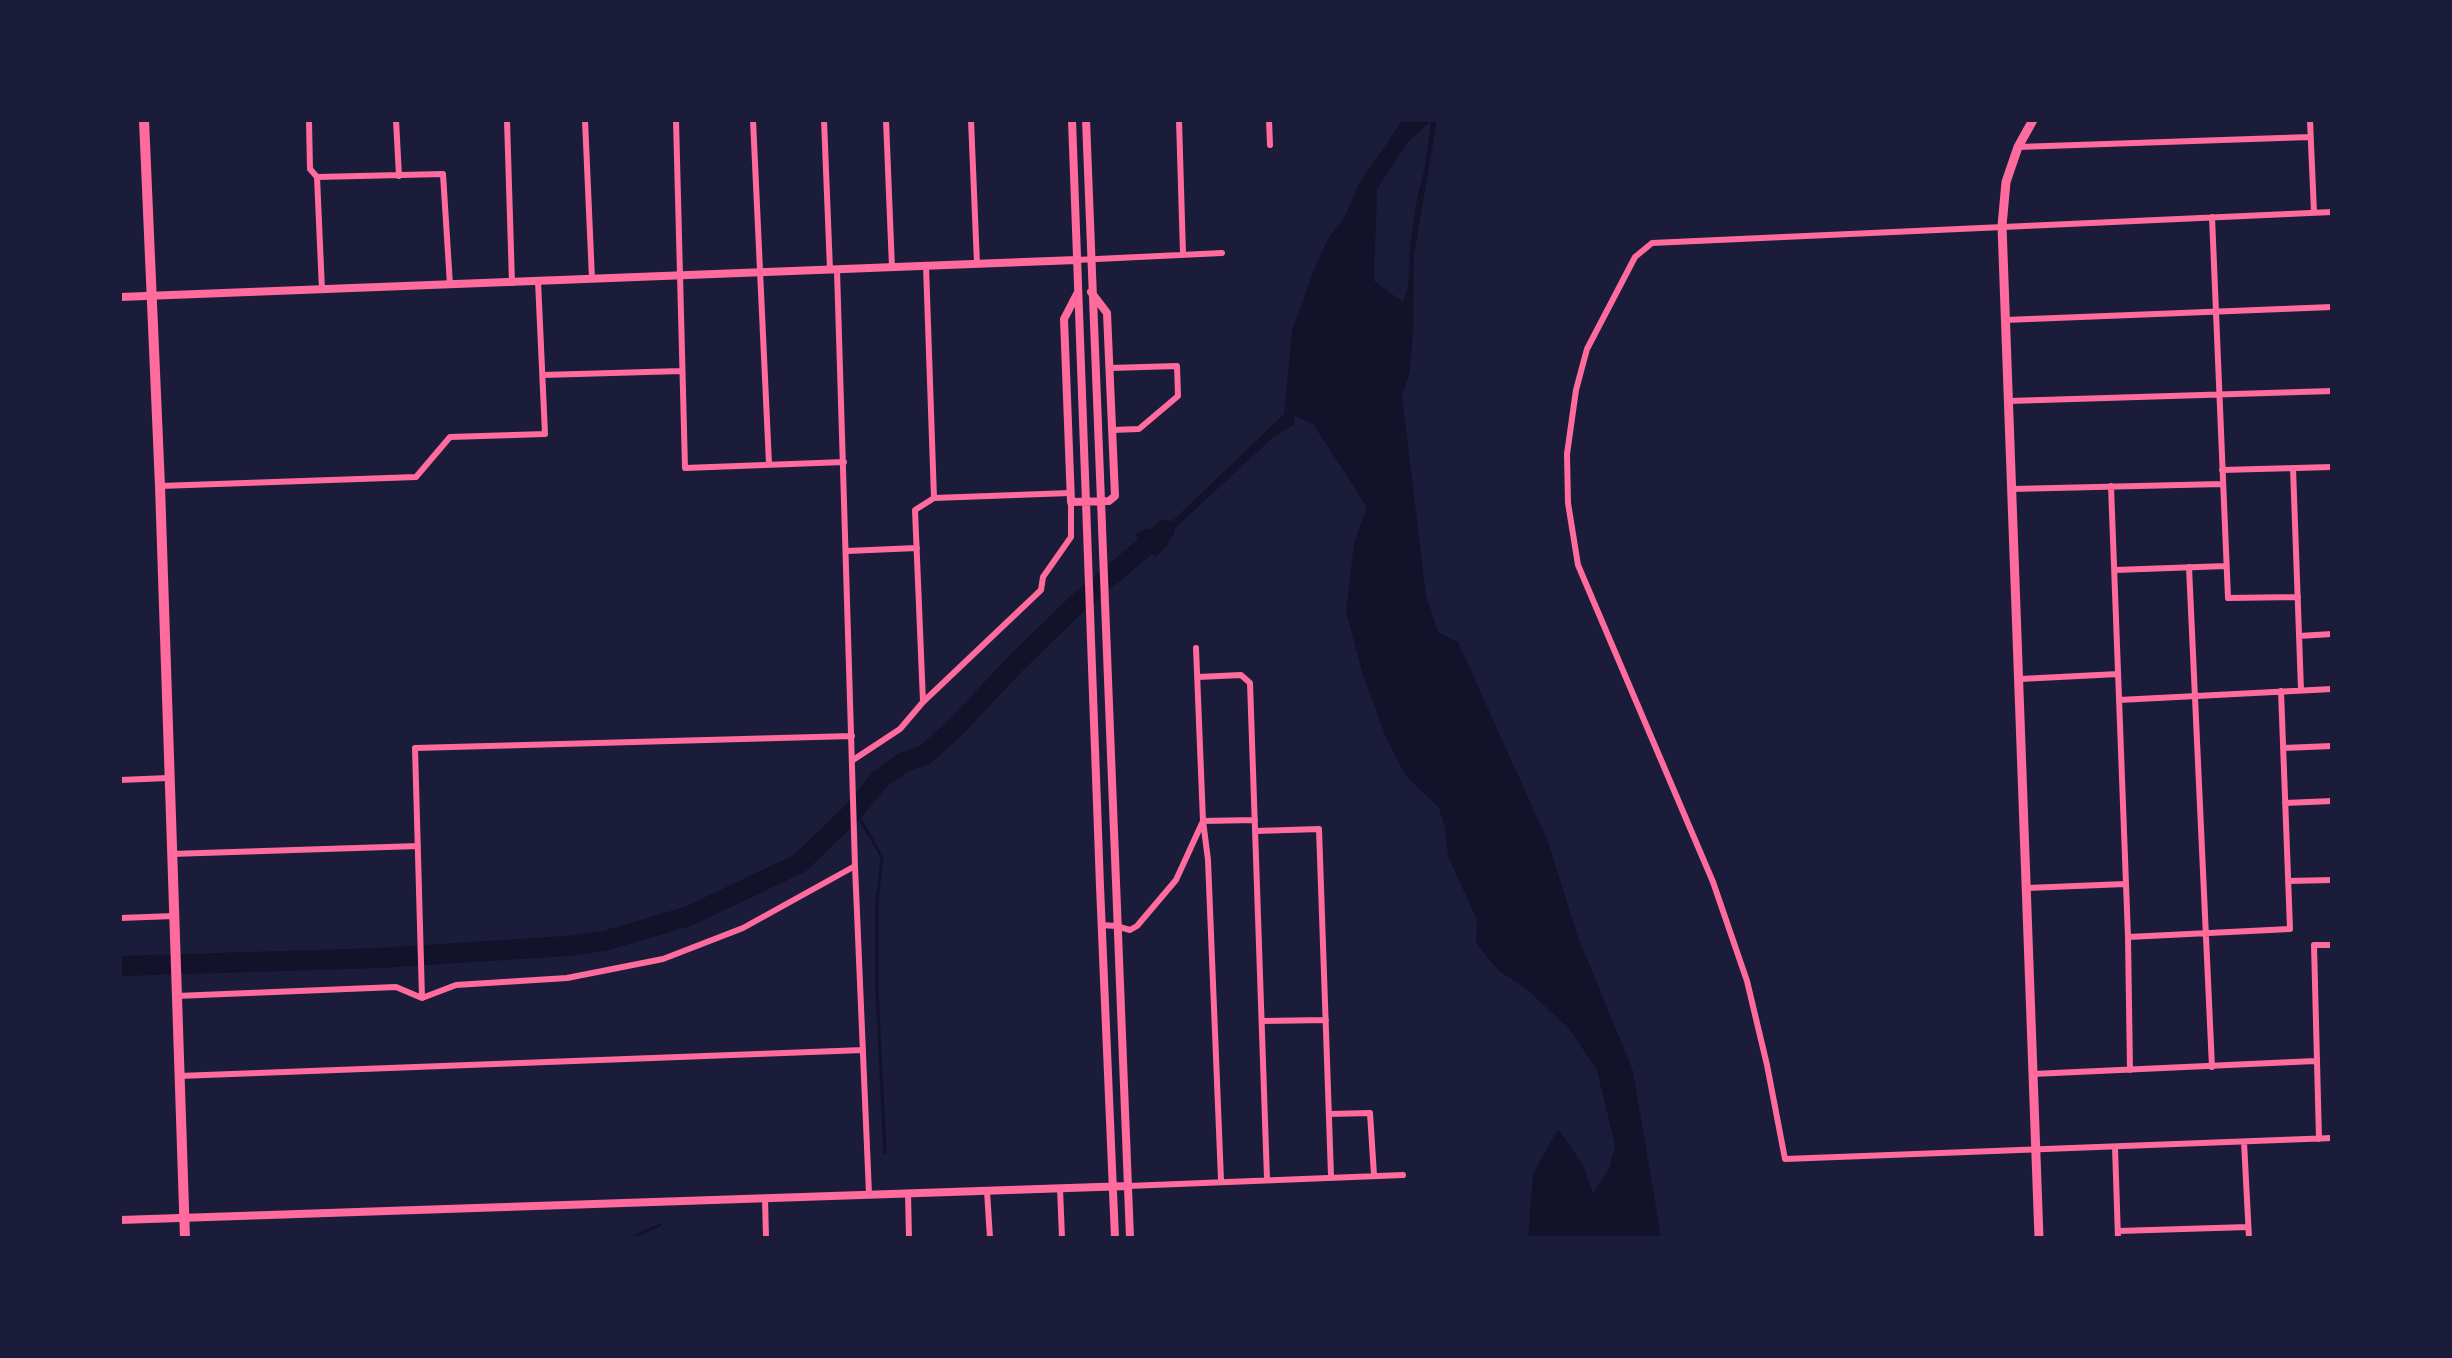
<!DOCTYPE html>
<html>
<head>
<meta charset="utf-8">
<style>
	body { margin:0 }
	#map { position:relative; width:2452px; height:1358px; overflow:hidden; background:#1b1b3a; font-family:"DejaVu Sans",sans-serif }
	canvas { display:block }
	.frame { position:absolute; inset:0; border:122px solid #1b1b3a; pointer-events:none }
</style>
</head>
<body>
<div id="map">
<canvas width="2452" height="1358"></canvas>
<div class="frame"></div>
</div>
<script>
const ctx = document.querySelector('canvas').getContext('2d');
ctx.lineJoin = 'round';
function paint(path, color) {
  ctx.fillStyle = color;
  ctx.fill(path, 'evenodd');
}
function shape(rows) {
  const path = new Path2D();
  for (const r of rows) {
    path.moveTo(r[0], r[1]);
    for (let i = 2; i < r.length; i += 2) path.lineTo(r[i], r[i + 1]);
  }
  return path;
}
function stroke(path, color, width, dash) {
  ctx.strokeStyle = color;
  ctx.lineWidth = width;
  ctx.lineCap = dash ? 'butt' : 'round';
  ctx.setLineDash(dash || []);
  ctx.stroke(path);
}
const water = shape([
	[1403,120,1437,120,1414,255,1413,331,1410,371,1402,396,1426,595,1438,632,1458,642,1548,842,1578,937,1633,1071,1661,1238,1528,1238,1533,1174,1558,1129,1583,1165,1593,1194,1609,1169,1615,1145,1597,1070,1570,1030,1528,990,1498,970,1476,943,1477,920,1448,856,1445,828,1439,808,1406,776,1387,740,1363,675,1346,612,1354,543,1367,507,1313,424,1294,416,1295,424,1271,439,1171,532,1167,546,1155,557,1135,535,1146,528,1155,533,1164,529,1284,414,1292,330,1317,262,1329,237,1344,219,1358,185],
	[1431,121,1425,167,1417,199,1410,246,1408,287,1403,302,1374,281,1377,189,1408,142]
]);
const stream = shape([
	[855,810,882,857,877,901,877,990,885,1153],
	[631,1238,660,1225]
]);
const river = shape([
	[120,966,379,958,566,946,604,941,689,916,800,863,855,810,880,779,904,762,925,755,957,726,1015,664,1079,602,1165,530]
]);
const minor = shape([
	[309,120,310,169,317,177,322,290],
	[396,120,399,176],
	[507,120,512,283],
	[585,120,592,279],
	[676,120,685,468,844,462],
	[753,120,769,464],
	[824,120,830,270],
	[886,120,892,268],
	[971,120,977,264],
	[1179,120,1183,254],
	[1269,120,1270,145],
	[2310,120,2314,213],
	[2018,147,2310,137],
	[317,177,443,174,450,285],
	[2332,212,1652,243,1635,257,1587,349,1576,390,1567,454,1568,503,1578,565,1713,882,1747,981,1767,1065,1785,1159,2332,1138],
	[2212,217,2228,598,2298,597],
	[1076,260,1222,253],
	[926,266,934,498,1070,493],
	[837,270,855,866,869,1194],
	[2005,320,2332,307],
	[1110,368,1177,366,1178,396,1139,429,1112,430],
	[543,375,681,371],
	[2009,401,2332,391],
	[2293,468,2301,690],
	[2222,470,2332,467],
	[160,486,416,477,450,437,545,434,538,281],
	[2111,486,2128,937,2130,1070],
	[2012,489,2222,484],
	[847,551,917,548],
	[2189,567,2212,1067],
	[2115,570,2226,566],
	[2299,636,2332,634],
	[1198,677,1241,675,1250,683,1267,1179],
	[2020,679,2118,674],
	[2119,700,2332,689],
	[923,702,1041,590,1043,577,1071,537,1071,502],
	[2283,748,2332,746],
	[853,760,900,729,923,702,915,510,934,498],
	[120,780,168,778],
	[2285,803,2332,801],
	[1256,831,1319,829,1331,1176],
	[171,854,418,846],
	[2288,881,2332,880],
	[2027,888,2125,884],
	[120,918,174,916],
	[1101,925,1116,926,1130,930,1137,926,1176,880,1203,821,1196,648],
	[2128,937,2290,929,2281,691],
	[176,996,396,987,422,998,456,985,567,978,663,959,743,928,855,866],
	[422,998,415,748,852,736],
	[1262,1021,1326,1020],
	[2033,1074,2315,1061],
	[179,1076,863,1050],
	[1329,1114,1370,1113,1374,1175],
	[2319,1139,2314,945,2332,945],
	[2244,1142,2249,1238],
	[2115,1147,2118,1238],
	[1221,1180,1208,860,1203,821,1255,820],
	[1128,1186,1403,1175],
	[1060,1188,1062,1238],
	[987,1191,990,1238],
	[908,1193,909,1238],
	[765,1198,766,1238],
	[2118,1231,2248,1227]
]);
const tertiary = shape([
	[1072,120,1100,886,1115,1238],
	[1086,120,1130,1238],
	[1077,294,1064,319,1071,502,1109,501,1115,496,1107,313,1091,292],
	[120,297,1076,260],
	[120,1220,1128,1186]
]);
const secondary = shape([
	[2033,120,2018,147,2006,182,2002,226,2039,1238]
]);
const trunk = shape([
	[144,120,160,486,185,1238]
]);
paint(water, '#12122b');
stroke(stream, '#12122b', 3);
stroke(river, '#12122b', 20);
stroke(minor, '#ff6b9d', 6);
stroke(tertiary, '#ff6b9d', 8);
stroke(secondary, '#ff6b9d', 9);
stroke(trunk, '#ff6b9d', 10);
</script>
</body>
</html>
